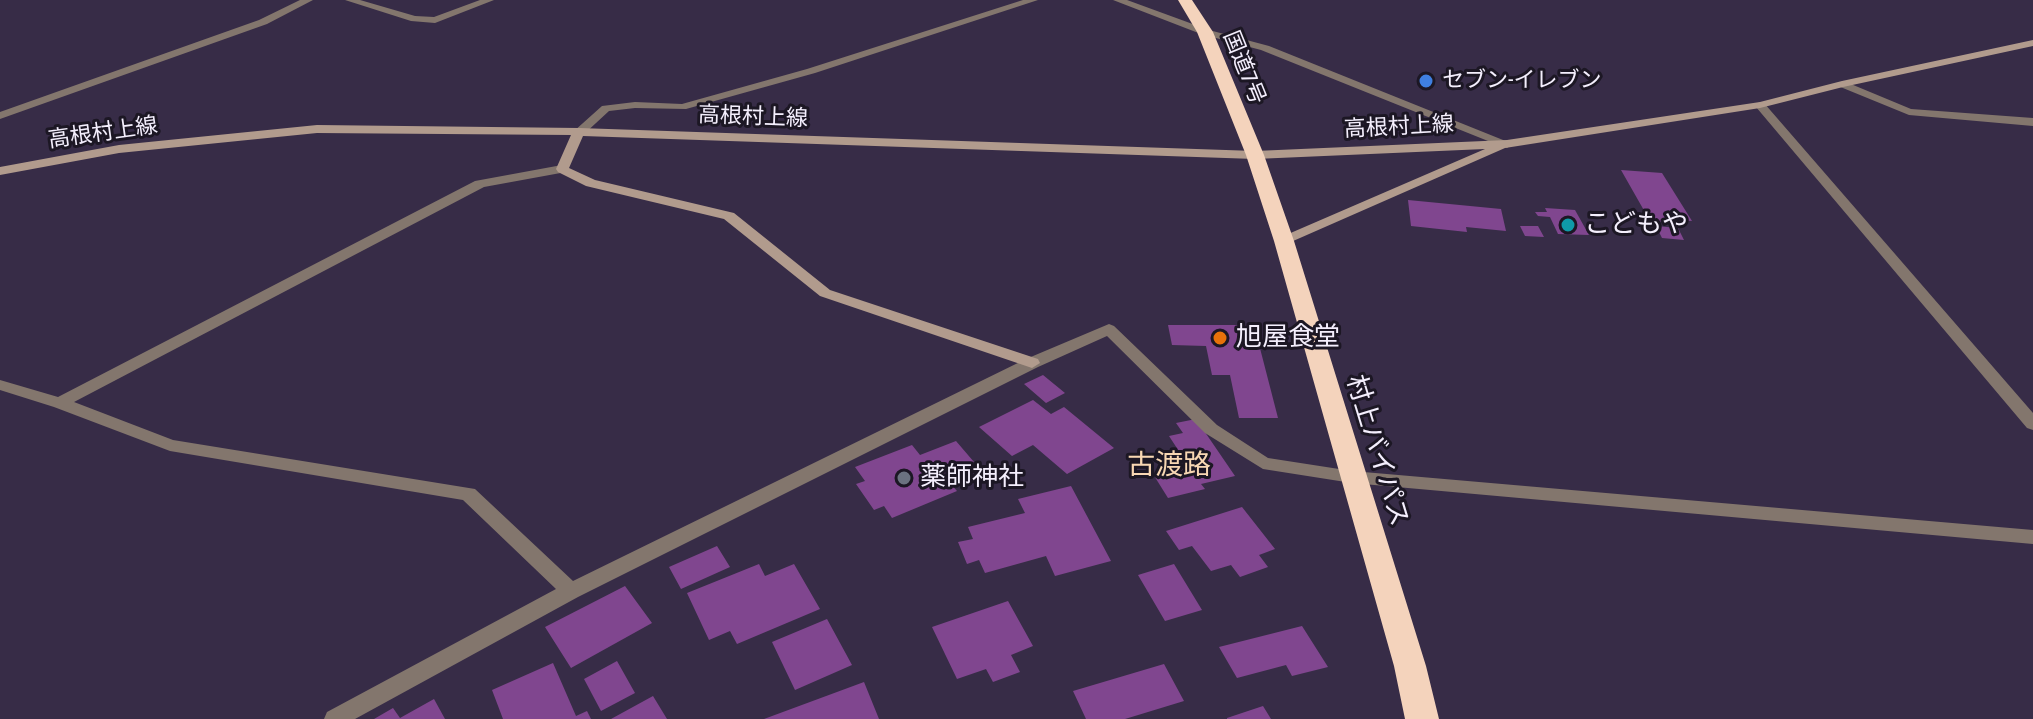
<!DOCTYPE html>
<html>
<head>
<meta charset="utf-8">
<style>
	body { margin:0 }
	canvas { display:block; background:#372c47 }
</style>
</head>
<body>
<canvas width="2033" height="719"></canvas>
<script>
const ctx = document.querySelector('canvas').getContext('2d');
ctx.lineJoin = 'round';
function paint(path, color) {
  ctx.fillStyle = color;
  ctx.fill(path, 'evenodd');
}
function shape(rows) {
  const path = new Path2D();
  for (const r of rows) {
    path.moveTo(r[0], r[1]);
    for (let i = 2; i < r.length; i += 2) path.lineTo(r[i], r[i + 1]);
  }
  return path;
}
function stroke(path, color, width, dash) {
  ctx.strokeStyle = color;
  ctx.lineWidth = width;
  ctx.lineCap = dash ? 'butt' : 'round';
  ctx.setLineDash(dash || []);
  ctx.stroke(path);
}
function label(font, color, halo, rows, align = 'center') {
  ctx.font = font + ' "Roboto Condensed","Noto Sans JP",sans-serif';
  ctx.lineWidth = 6;
  ctx.setLineDash([]);
  ctx.textBaseline = 'middle';
  ctx.strokeStyle = halo;
  ctx.fillStyle = color;
  for (const [text, x, y, turn = 0] of rows) {
    ctx.save();
    ctx.translate(x, y);
    ctx.rotate((+turn || 0) * Math.PI / 180);
    ctx.textAlign = isNaN(turn) ? turn : align;
    if (halo) ctx.strokeText(text, 0, 0);
    ctx.fillText(text, 0, 0);
    ctx.restore();
  }
}
const building = shape([
	[1621,170,1662,173,1692,221,1664,219,1666,222,1650,221],
	[1408,200,1501,209,1506,231,1466,227,1467,232,1411,226],
	[1545,208,1575,210,1589,235,1558,234,1550,217,1538,216,1535,212,1547,212],
	[1520,226,1538,226,1544,237,1525,236],
	[1656,226,1678,228,1684,240,1662,238],
	[1168,325,1254,325,1278,418,1239,418,1230,375,1212,375,1206,346,1172,345],
	[1043,375,1065,393,1046,403,1024,384],
	[1033,400,1051,414,1064,407,1114,448,1067,474,1033,445,1012,456,979,427],
	[1196,419,1235,476,1201,484,1205,489,1168,498,1153,474,1188,465,1169,436,1183,433,1176,423],
	[956,441,974,462,943,475,957,491,892,518,884,506,874,510,856,484,865,481,855,467,912,445,920,455],
	[1071,486,1111,561,1055,576,1046,556,985,573,979,560,967,564,958,542,973,539,968,527,1025,513,1018,499],
	[1242,507,1275,549,1259,555,1268,567,1240,577,1231,565,1211,571,1192,546,1179,550,1166,531],
	[717,546,730,567,681,589,669,567],
	[759,564,765,576,794,564,820,609,737,644,730,631,709,640,687,593],
	[1174,564,1202,610,1165,621,1138,575],
	[625,586,652,623,571,668,545,627],
	[1008,601,1033,646,1011,655,1020,672,993,682,986,669,957,679,932,627],
	[827,619,852,665,795,690,772,642],
	[1302,626,1328,667,1292,676,1286,665,1237,678,1219,647],
	[617,661,635,693,601,711,584,679],
	[553,663,576,716,587,711,591,719,503,719,492,690],
	[1164,664,1184,701,1125,719,1086,719,1073,691],
	[864,682,879,719,764,719],
	[653,696,667,719,611,719],
	[434,699,445,719,374,719,393,708,400,718],
	[1263,706,1271,719,1227,719,1227,718]
]);
const street = shape([
	[300,0,313,0,267,24,0,119,0,112,259,20,300,0],
	[345,0,360,0,415,16,434,17,480,0,494,0,435,23,411,21,345,0],
	[1023,0,1038,0,815,73,686,109,635,108,609,111,583,135,579,136,573,132,602,106,635,102,682,104,807,69,1023,0],
	[1113,0,1127,0,1209,30,1269,46,1513,144,1507,148,1503,147,1261,50,1201,34,1113,0],
	[1838,82,1846,82,1911,109,2033,118,2033,126,1909,115,1838,86,1838,82],
	[1760,102,1764,103,2033,413,2033,430,2027,428,1756,107,1754,105,1760,102],
	[562,165,566,166,566,172,484,187,74,402,173,440,475,489,573,581,1026,359,1109,324,1114,326,1217,425,1268,458,1352,471,2033,530,2033,544,1352,483,1263,469,1205,433,1107,336,1038,367,578,597,355,719,324,719,327,712,556,589,463,500,170,451,54,407,0,390,0,380,58,397,475,181,562,165]
]);
const secondary = shape([
	[2033,40,2033,46,1843,87,1760,108,1505,148,1284,245,1279,244,1277,241,1279,238,1485,149,1255,159,583,136,569,168,595,180,734,213,830,290,1038,359,1040,363,1032,368,820,296,724,219,586,186,558,172,556,169,571,135,317,133,119,153,0,175,0,167,119,145,317,125,579,128,1255,151,1507,140,1760,102,1842,81,2033,40]
]);
const highway = shape([
	[1178,0,1192,0,1213,32,1264,155,1294,241,1426,666,1439,719,1405,719,1394,666,1274,241,1246,155,1197,32,1178,0]
]);
const markers = [
	[1426,81,8,"#3f7fe0"],
	[1568,225,8,"#0f9aa8"],
	[1220,338,8,"#e8710a"],
	[904,478,8,"#6b7280"]
];
const farStreetnames = [
	["国道7号",1243,68,68],
	["高根村上線",753,118,2],
	["高根村上線",1399,128,-3],
	["高根村上線",103,134,-8]
];
const farPoinames = [
	["セブン-イレブン",1442,81]
];
const poiNames = [
	["こどもや",1584,225],
	["旭屋食堂",1236,338],
	["薬師神社",920,478]
];
const streetNames = [
	["村上バイパス",1376,451,73]
];
const neighbourhoodNames = [
	["古渡路",1169,467]
];
paint(building, '#80468f');
paint(street, '#83766d');
paint(secondary, '#b19b8d');
paint(highway, '#f4d3bc');
for (const [x, y, r, color] of markers) {
  const dot = new Path2D();
  dot.arc(x, y, r, 0, 2 * Math.PI);
  ctx.fillStyle = color;
  ctx.fill(dot);
  stroke(dot, '#1c1724', 3);
}
label('22px', '#f4effd', '#1c1724', farStreetnames);
label('22px', '#f4effd', '#1c1724', farPoinames, 'left');
label('26px', '#f4effd', '#1c1724', poiNames, 'left');
label('26px', '#f4effd', '#1c1724', streetNames);
label('28px', '#f8d7b3', '#1c1724', neighbourhoodNames);
</script>
</body>
</html>
